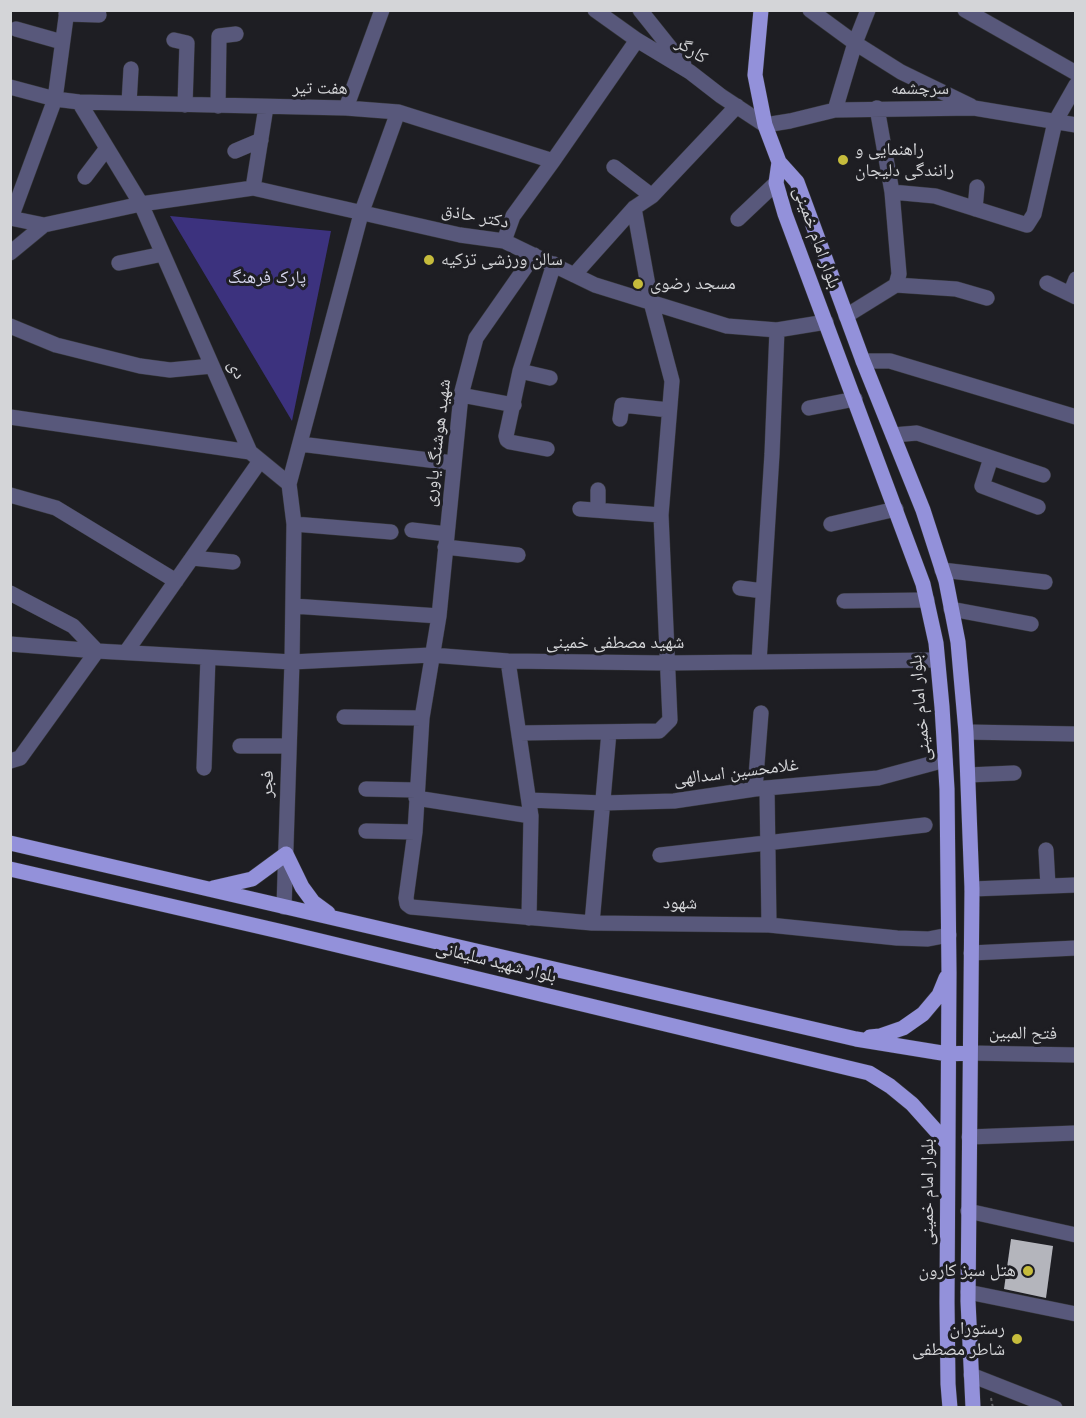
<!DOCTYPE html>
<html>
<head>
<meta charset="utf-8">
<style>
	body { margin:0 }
	#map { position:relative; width:1086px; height:1418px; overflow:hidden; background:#1e1e23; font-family:Roboto,sans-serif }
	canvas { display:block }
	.frame { position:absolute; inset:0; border:12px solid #d4d5d8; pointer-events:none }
</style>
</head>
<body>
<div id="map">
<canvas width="1086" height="1418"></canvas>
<div class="frame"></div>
</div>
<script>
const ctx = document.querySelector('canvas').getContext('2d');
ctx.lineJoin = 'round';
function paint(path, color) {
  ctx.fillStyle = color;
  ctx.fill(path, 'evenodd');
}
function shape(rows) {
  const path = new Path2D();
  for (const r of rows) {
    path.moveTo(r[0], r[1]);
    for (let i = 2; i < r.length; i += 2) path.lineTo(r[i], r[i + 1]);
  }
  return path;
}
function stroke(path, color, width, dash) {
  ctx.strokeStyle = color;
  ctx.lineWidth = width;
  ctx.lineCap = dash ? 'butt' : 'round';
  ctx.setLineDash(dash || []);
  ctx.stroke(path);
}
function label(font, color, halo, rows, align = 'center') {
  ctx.font = font + ' Roboto,"Noto Naskh Arabic",sans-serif';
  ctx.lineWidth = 6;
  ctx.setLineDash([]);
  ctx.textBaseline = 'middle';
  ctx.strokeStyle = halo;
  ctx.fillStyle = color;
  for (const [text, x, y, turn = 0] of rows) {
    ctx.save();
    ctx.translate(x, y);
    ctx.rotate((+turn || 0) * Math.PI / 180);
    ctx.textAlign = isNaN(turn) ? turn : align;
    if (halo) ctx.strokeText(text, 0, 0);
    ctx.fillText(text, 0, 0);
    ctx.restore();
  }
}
const green = shape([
	[170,216,331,231,292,421]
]);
const building = shape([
	[1011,1239,1053,1246,1046,1298,1004,1289]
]);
const path = shape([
	[991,1398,993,1408]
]);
const minor = shape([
	[595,10,637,40,690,72,721,96,765,125,790,121,835,110,974,108,1076,125],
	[640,10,684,65],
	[810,10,855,43,901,72,971,106],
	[965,10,1076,73],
	[66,14,99,15],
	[16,29,62,42],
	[174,40,187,43,185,105],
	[10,87,55,99,79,102,346,108,398,112,553,161],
	[79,102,141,204,250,452,289,484,294,524,292,662,284,907],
	[129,103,131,69],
	[218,106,219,36,236,34],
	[346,108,382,10],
	[835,110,855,43,868,10],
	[235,151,261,140],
	[614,167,652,196],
	[85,177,107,148],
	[253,188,266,107],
	[892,192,935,196,1027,225,1034,214,1055,122,1076,85],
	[975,209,977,187],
	[10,218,44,225,141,204,253,188,460,235,504,241,595,285,727,326,777,330,826,322],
	[11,218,55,99,67,10],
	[738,219,776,183],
	[504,241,513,216,553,161,637,40],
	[10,253,44,225],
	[534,255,476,338,461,395,439,616,422,718,415,832,406,898,407,904,411,907,592,923,769,925,897,938,928,939,949,935],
	[119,263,163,254],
	[574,275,634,208,652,196,737,106],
	[1047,283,1076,297],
	[896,285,956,289,987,298],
	[1070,294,1076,279],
	[846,316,896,285,899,274,892,192,877,108],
	[10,326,56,345,140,366,170,370,212,366],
	[863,361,890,361,1076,417],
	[520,371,550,378],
	[461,395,514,405],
	[809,408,855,399],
	[10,417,250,452],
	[620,419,622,405,669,410],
	[893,435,917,433,1043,475],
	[300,444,453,463],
	[547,449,510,442,507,440,506,436,520,371,554,264],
	[991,458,982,486,1038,507],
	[289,484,361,214,398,112],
	[598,490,598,510],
	[10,495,56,508,176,581],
	[580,509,661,515],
	[294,524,391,532],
	[831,524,896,509],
	[412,530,447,534],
	[445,547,518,555],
	[192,558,233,562],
	[942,570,1045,582],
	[740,588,763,591],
	[10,593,73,626,97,651],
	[844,601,927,600],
	[293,606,439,616],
	[951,609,1031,624],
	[10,644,97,651,292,662,431,655,508,661,666,663,937,660],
	[126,652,260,461],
	[508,661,531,816,529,918],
	[759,662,772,454,777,330],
	[344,717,422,718],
	[966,732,1076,734],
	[519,733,659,731,670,720,661,515,672,381,651,302,634,208],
	[240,746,289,746],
	[10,761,20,758,97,651],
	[204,768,208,658],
	[968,775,1014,773],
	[767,788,769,925],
	[366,789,416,790],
	[755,789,761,713],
	[416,798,531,816],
	[529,800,603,803,674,801,755,789,878,778,945,760],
	[366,831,415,832],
	[1046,850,1048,886],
	[660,855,925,825],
	[972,889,1076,885],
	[592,923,609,732],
	[971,953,1076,948],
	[970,1053,1076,1055],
	[969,1137,1076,1133],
	[968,1211,1076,1235],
	[968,1292,1076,1314],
	[971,1375,1055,1408]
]);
const major = shape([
	[761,10,755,75,765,125,779,162,797,182,863,361,923,510,946,581,958,642,966,732,972,889,968,1301,973,1408],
	[779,162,776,183,785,214,923,584,936,643,942,707,947,789,949,973,947,1302,948,1384,950,1408],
	[10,843,856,1039,948,1054,970,1053],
	[10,869,283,932,869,1073,890,1086,912,1104,947,1143],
	[213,888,252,879,286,854,302,887,313,902,328,913],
	[870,1037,880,1036,903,1028,923,1014,939,995,946,978]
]);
const markers = [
	[843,160,6,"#c6bc3c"],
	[429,260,6,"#c6bc3c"],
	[638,284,6,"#c6bc3c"],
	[1028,1271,6,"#c6bc3c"],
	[1017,1339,6,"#c6bc3c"]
];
const streetNames = [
	["کارگر",691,51,33],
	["هفت تیر",320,89,1],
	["سرچشمه",920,89],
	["دکتر حاذق",475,217,11],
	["بلوار امام خمینی",816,238,70],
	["دی",236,370,66],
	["شهید هوشنگ یاوری",438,443,-83],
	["شهید مصطفی خمینی",615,643],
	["بلوار امام خمینی",921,708,-95],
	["غلامحسین اسدالهی",736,773,-7],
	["فجر",268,784,-88],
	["شهود",680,904,1],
	["بلوار شهید سلیمانی",496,963,14],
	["فتح المبین",1023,1034,1],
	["بلوار امام خمینی",928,1192,-90]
];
const poiNames = [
	["راهنمایی و",855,150],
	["رانندگی دلیجان",855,171],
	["سالن ورزشی تزکیه",441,260],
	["مسجد رضوی",650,284],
	["هتل سبز کارون",1016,1271,"right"],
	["رستوران",1005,1329,"right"],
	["شاطر مصطفی",1005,1350,"right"]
];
const parkNames = [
	["پارک فرهنگ",267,278]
];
paint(green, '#3c327e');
paint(building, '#b4b5bc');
stroke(minor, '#37383c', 16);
stroke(major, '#37383c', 16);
stroke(path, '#606064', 2, [3, 3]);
stroke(minor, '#58587b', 15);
stroke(major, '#9391da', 15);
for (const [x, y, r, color] of markers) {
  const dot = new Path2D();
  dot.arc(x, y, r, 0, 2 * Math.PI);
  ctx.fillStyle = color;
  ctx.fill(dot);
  stroke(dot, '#1e1e23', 2);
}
label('18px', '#d4d5d8', '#1e1e23', streetNames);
label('18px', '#d4d5d8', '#1e1e23', poiNames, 'left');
label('18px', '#d5d5ec', '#1e1e23', parkNames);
</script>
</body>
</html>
